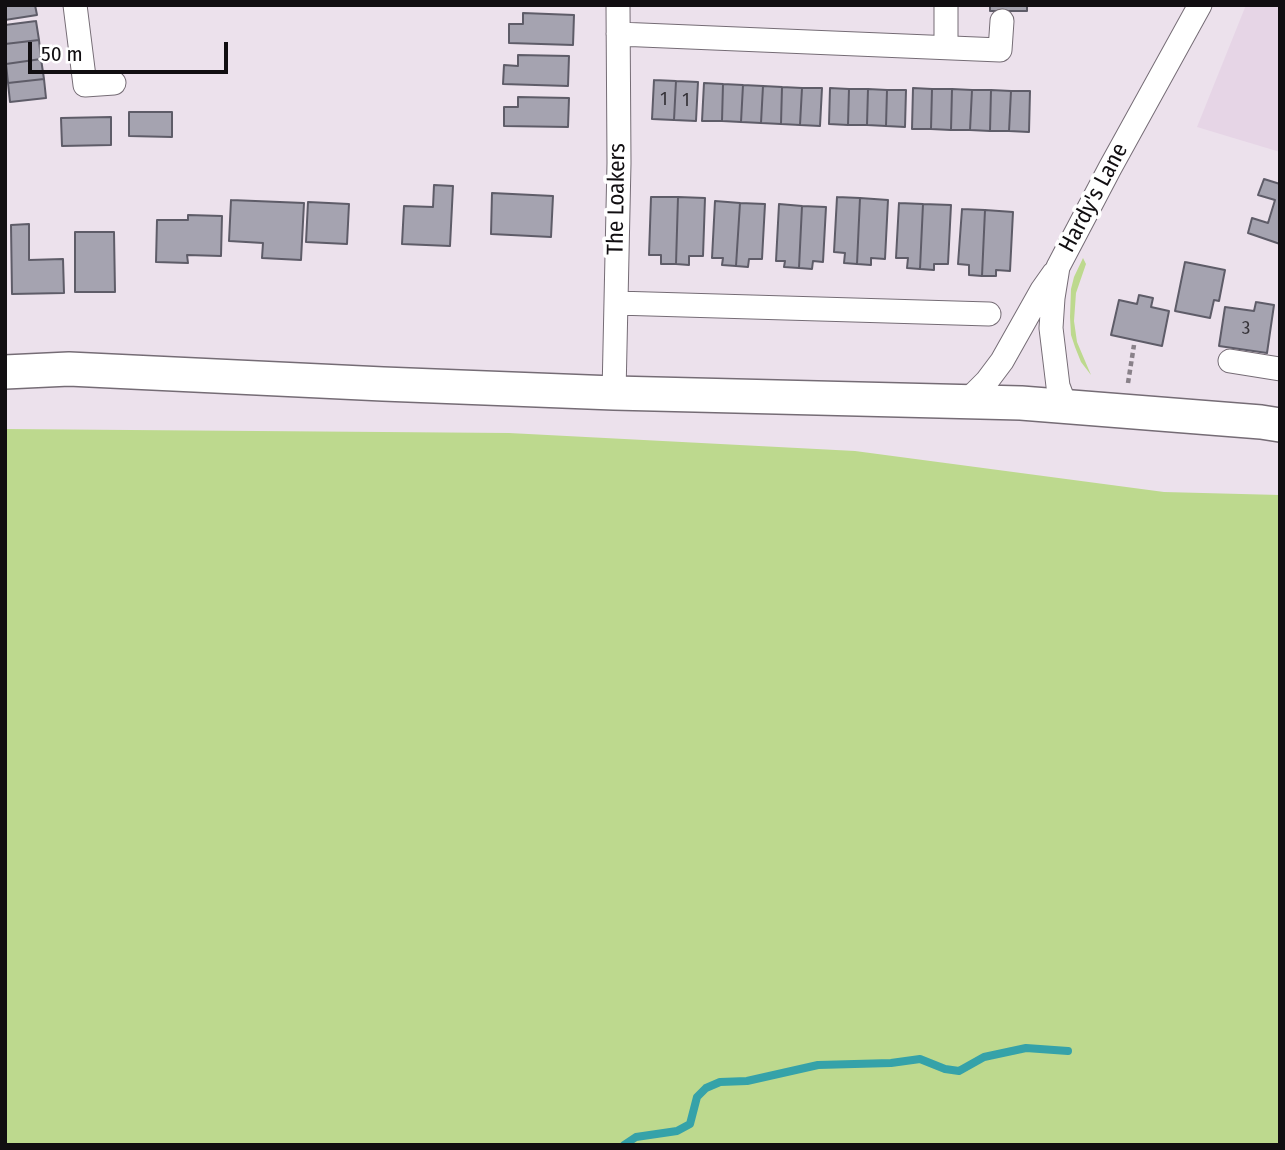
<!DOCTYPE html>
<html>
<head>
<meta charset="utf-8">
<style>
	body { margin:0 }
	#map { position:relative; width:1285px; height:1150px; overflow:hidden; background:#ece1ec; font-family:"Fira Sans Condensed",sans-serif }
	canvas { display:block }
	.frame { position:absolute; inset:0; border:7px solid #110e11; pointer-events:none }
	.scale { position:absolute; left:28px; top:42px; width:200px; height:32px; box-sizing:border-box; border:4px solid #110e11; border-top:0; padding-left:9px; font-size:21px; line-height:24px; white-space:nowrap; color:#110e11; -webkit-text-stroke:5px #fff; paint-order:stroke }
</style>
</head>
<body>
<div id="map">
<canvas width="1285" height="1150"></canvas>
<div class="frame"></div>
<div class="scale">50 m</div>
</div>
<script>
const ctx = document.querySelector('canvas').getContext('2d');
ctx.lineJoin = 'round';
function paint(path, color) {
  ctx.fillStyle = color;
  ctx.fill(path, 'evenodd');
}
function shape(rows) {
  const path = new Path2D();
  for (const r of rows) {
    path.moveTo(r[0], r[1]);
    for (let i = 2; i < r.length; i += 2) path.lineTo(r[i], r[i + 1]);
  }
  return path;
}
function stroke(path, color, width, dash) {
  ctx.strokeStyle = color;
  ctx.lineWidth = width;
  ctx.lineCap = dash ? 'butt' : 'round';
  ctx.setLineDash(dash || []);
  ctx.stroke(path);
}
function label(font, color, halo, rows, align = 'center') {
  ctx.font = font + ' "Fira Sans Condensed",sans-serif';
  ctx.lineWidth = 7;
  ctx.setLineDash([]);
  ctx.textBaseline = 'middle';
  ctx.strokeStyle = halo;
  ctx.fillStyle = color;
  for (const [text, x, y, turn = 0] of rows) {
    ctx.save();
    ctx.translate(x, y);
    ctx.rotate((+turn || 0) * Math.PI / 180);
    ctx.textAlign = isNaN(turn) ? turn : align;
    if (halo) ctx.strokeText(text, 0, 0);
    ctx.fillText(text, 0, 0);
    ctx.restore();
  }
}
const built = shape([
	[1246,5,1280,5,1280,152,1197,127]
]);
const green = shape([
	[1083,258,1086,264,1076,293,1074,321,1077,342,1091,375,1081,362,1075,347,1071,335,1070,317,1071,289,1074,277],
	[5,429,509,433,855,451,1164,492,1280,495,1280,1145,5,1145]
]);
const stream = shape([
	[624,1145,636,1137,677,1131,690,1124,697,1097,706,1088,720,1082,747,1081,818,1065,891,1063,920,1059,945,1069,959,1071,984,1057,1026,1048,1068,1051]
]);
const building = shape([
	[5,5,35,5,37,15,5,20,5,5],
	[990,5,1027,5,1027,11,990,11,990,5],
	[523,13,574,15,573,45,509,43,509,24,523,24,523,13],
	[36,21,39,40,5,44,5,25,36,21],
	[39,40,41,59,6,64,5,44,39,40],
	[518,55,569,56,568,86,503,84,504,65,518,66,518,55],
	[41,59,44,79,8,83,6,64,41,59],
	[44,79,46,98,10,102,8,83,44,79],
	[654,80,676,81,674,120,652,119,654,80],
	[676,81,698,82,696,121,674,120,676,81],
	[704,83,723,84,722,121,702,121,704,83],
	[723,84,743,85,741,122,722,121,723,84],
	[743,85,763,86,761,123,741,122,743,85],
	[763,86,782,87,781,124,761,123,763,86],
	[782,87,802,88,800,125,781,124,782,87],
	[802,88,822,88,820,126,800,125,802,88],
	[830,88,849,89,848,125,829,124,830,88],
	[913,88,932,89,931,129,912,129,913,88],
	[849,89,868,89,867,125,848,125,849,89],
	[868,89,887,90,886,126,867,125,868,89],
	[932,89,952,89,951,130,931,129,932,89],
	[952,89,972,90,970,130,951,130,952,89],
	[887,90,906,90,905,127,886,126,887,90],
	[972,90,991,90,990,131,970,130,972,90],
	[991,90,1011,91,1009,131,990,131,991,90],
	[1011,91,1030,91,1029,132,1009,131,1011,91],
	[518,97,569,98,568,127,504,126,504,107,518,107,518,97],
	[129,112,172,112,172,137,129,136,129,112],
	[111,117,111,145,62,146,61,118,111,117],
	[1264,179,1280,184,1280,244,1248,233,1252,218,1268,223,1275,200,1258,195,1264,179],
	[434,185,453,186,450,246,402,244,404,206,433,207,434,185],
	[492,193,553,196,551,237,491,234,492,193],
	[651,197,678,197,676,264,661,264,661,255,649,255,651,197],
	[678,197,705,198,703,256,689,256,689,265,676,264,678,197],
	[837,197,860,198,857,264,844,263,845,253,834,252,837,197],
	[860,198,888,200,885,259,871,258,871,265,857,264,860,198],
	[231,200,304,203,301,260,262,258,263,243,229,241,231,200],
	[715,201,740,203,736,266,722,265,723,258,712,258,715,201],
	[308,202,349,204,347,244,306,242,308,202],
	[740,203,765,204,762,259,749,259,748,267,736,266,740,203],
	[899,203,923,204,920,269,907,268,908,258,896,258,899,203],
	[779,204,802,206,799,268,784,267,785,261,776,261,779,204],
	[923,204,951,205,948,264,934,264,934,270,920,269,923,204],
	[802,206,826,207,823,262,813,261,812,269,799,268,802,206],
	[962,209,985,210,982,276,969,275,969,265,958,264,962,209],
	[985,210,1013,212,1010,271,996,270,996,276,982,276,985,210],
	[188,215,222,216,221,256,187,255,188,263,156,262,157,220,188,220,188,215],
	[29,224,29,260,63,259,64,293,12,294,11,225,29,224],
	[75,232,114,232,115,292,75,292,75,232],
	[1185,262,1225,270,1219,301,1214,300,1210,318,1175,311,1185,262],
	[1139,295,1153,298,1151,307,1169,311,1162,346,1111,335,1119,300,1137,304,1139,295],
	[1256,302,1274,305,1267,353,1219,346,1225,307,1254,311,1256,302]
]);
const path = shape([
	[1128,383,1134,345]
]);
const street = shape([
	[75,5,85,85,114,83],
	[618,34,1000,50,1002,21],
	[946,47,946,5],
	[616,303,989,314],
	[1230,361,1280,369],
	[614,393,619,163,618,5],
	[966,402,987,381,1002,361,1042,290,1054,273],
	[1066,407,1058,386,1051,328,1053,298,1058,267,1110,168,1200,5]
]);
const secondary = shape([
	[5,372,69,369,383,384,614,393,1021,403,1261,422,1280,425]
]);
const numberNames = [
	["1",664,100],
	["1",686,101],
	["3",1246,329]
];
const streetNames = [
	["Hardy's Lane",1094,198,-62],
	["The Loakers",617,199,-89]
];
paint(built, '#e6d5e6');
paint(green, '#bdd98e');
stroke(stream, '#35a2a9', 8);
paint(building, '#a5a3b0');
stroke(building, '#5e5c68', 2);
stroke(street, '#756c75', 25);
stroke(secondary, '#756c75', 36);
stroke(path, '#898189', 4.5, [5, 3.5]);
stroke(street, '#fff', 23);
stroke(secondary, '#fff', 33);
label('19px', '#363339', null, numberNames);
label('23px', '#110e11', '#fff', streetNames);
</script>
</body>
</html>
